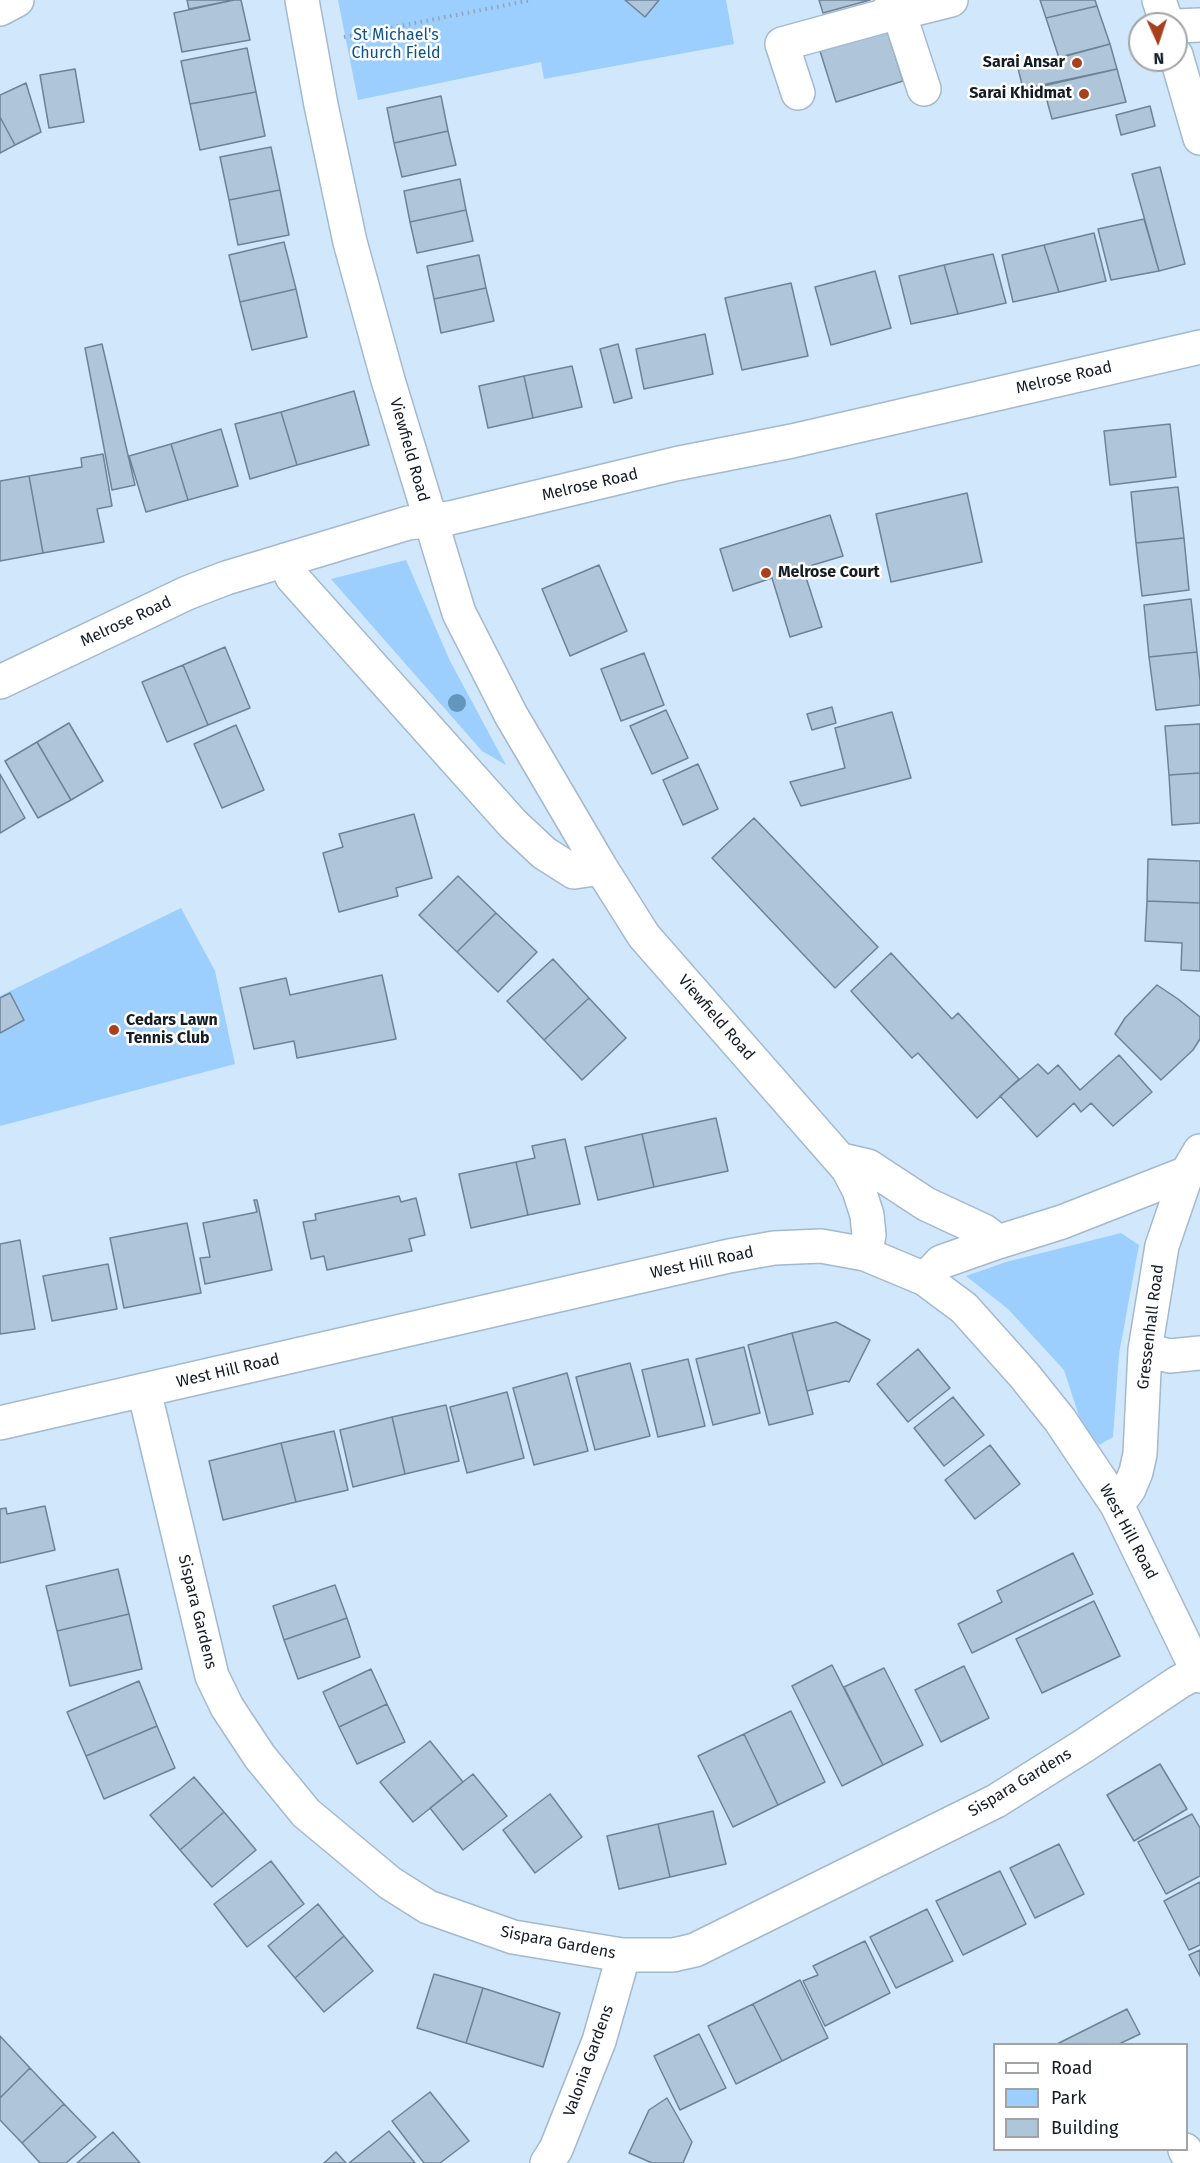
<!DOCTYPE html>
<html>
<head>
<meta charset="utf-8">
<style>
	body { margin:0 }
	#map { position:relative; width:1200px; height:2163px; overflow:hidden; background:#d1e7fc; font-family:"Fira Sans",sans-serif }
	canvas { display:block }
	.legend { position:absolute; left:993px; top:2043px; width:195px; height:108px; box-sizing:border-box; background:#fff; border:2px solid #a1a4a7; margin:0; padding:8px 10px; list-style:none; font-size:18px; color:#141c24 }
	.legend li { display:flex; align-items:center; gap:12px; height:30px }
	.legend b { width:30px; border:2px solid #a1a4a7 }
	.north { position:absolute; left:1128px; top:12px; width:60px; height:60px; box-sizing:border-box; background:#fff; border:2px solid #a1a4a7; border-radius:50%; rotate:177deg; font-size:16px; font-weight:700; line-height:24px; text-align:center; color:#141c24 }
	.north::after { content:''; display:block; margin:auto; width:21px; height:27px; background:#a8401e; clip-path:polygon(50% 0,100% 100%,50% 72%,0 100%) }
</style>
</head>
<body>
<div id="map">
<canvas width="1200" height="2163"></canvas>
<ul class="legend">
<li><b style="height:8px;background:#fff"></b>Road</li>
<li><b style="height:16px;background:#9ccefe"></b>Park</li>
<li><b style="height:16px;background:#afc5da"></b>Building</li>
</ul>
<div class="north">N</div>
</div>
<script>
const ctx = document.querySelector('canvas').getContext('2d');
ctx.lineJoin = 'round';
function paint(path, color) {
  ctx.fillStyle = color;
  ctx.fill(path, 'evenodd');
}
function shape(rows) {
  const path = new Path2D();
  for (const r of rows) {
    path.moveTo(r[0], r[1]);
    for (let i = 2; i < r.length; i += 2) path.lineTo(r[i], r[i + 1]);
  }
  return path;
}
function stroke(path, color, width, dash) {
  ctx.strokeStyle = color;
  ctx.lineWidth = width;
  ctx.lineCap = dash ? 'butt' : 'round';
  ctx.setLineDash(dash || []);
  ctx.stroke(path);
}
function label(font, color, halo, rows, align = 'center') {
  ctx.font = font + ' "Fira Sans",sans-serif';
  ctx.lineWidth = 5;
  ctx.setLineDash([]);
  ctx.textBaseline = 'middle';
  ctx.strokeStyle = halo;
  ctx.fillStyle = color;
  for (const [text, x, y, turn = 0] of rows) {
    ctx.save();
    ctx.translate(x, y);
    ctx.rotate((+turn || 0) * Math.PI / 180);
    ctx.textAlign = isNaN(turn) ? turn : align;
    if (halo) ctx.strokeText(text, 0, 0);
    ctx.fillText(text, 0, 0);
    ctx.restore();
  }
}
const green = shape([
	[338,0,726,0,734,44,544,79,541,62,358,100],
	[406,560,450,661,506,765,482,751,331,579],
	[181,908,215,971,235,1064,0,1126,0,996],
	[1121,1233,1139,1245,1119,1354,1113,1437,1099,1445,1082,1425,1064,1370,1008,1309,966,1276,1006,1262]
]);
const building = shape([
	[187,0,234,0,189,9,187,0],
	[234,0,241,0,250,40,182,52,174,13,234,0],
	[625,0,659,0,645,17,625,0],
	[819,0,870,0,823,13,819,0],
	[1040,0,1095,0,1097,6,1046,18,1040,0],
	[1097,6,1110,44,1059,58,1046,18,1097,6],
	[887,30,903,81,836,102,820,51,887,30],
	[1110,44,1117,69,1023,89,1018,68,1110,44],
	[247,48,256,92,190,104,181,61,247,48],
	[75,69,84,122,49,128,40,75,75,69],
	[1117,69,1126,102,1052,119,1043,86,1117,69],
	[26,83,41,132,15,145,0,117,0,95,26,83],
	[256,92,265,136,200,150,190,104,256,92],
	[441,96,448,131,394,143,387,108,441,96],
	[1150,106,1155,126,1121,135,1116,115,1150,106],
	[0,117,15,145,0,153,0,117],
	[448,131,456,165,402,177,394,143,448,131],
	[271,147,280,190,229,200,220,157,271,147],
	[1160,167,1185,264,1159,271,1132,174,1160,167],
	[460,179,466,210,410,222,404,191,460,179],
	[280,190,289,235,238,245,229,200,280,190],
	[466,210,473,241,417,253,410,222,466,210],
	[1144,219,1159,271,1111,280,1098,229,1144,219],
	[1094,233,1106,281,1059,292,1044,245,1094,233],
	[284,242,296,289,240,302,229,255,284,242],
	[1044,245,1059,292,1013,302,1002,255,1044,245],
	[993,254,1006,303,958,314,944,265,993,254],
	[479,255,486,288,434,299,427,266,479,255],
	[944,265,958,314,911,324,899,276,944,265],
	[875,271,891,328,831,345,815,287,875,271],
	[791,283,808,356,742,370,725,298,791,283],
	[486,288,494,321,441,333,434,299,486,288],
	[296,289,307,337,252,350,240,302,296,289],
	[705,334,713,374,644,389,636,349,705,334],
	[102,344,135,485,112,490,85,348,102,344],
	[618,344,632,398,614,403,600,349,618,344],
	[572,366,582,407,533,418,524,376,572,366],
	[524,376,533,418,488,428,479,386,524,376],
	[354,391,369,445,297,465,281,412,354,391],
	[281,412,297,465,250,479,235,424,281,412],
	[1170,424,1176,477,1110,485,1104,431,1170,424],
	[221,429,238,486,188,500,171,444,221,429],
	[171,444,188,500,146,512,129,456,171,444],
	[103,454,112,506,97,509,104,542,43,553,29,476,82,467,81,458,103,454],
	[29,476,43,553,0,561,0,481,29,476],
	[1178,487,1184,538,1136,543,1131,492,1178,487],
	[967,493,982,562,891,582,876,514,967,493],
	[830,515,843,556,803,568,822,627,790,637,772,578,733,591,720,549,830,515],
	[1184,538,1189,590,1142,596,1136,543,1184,538],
	[599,565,627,631,570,656,542,589,599,565],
	[1191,599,1197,652,1149,657,1144,605,1191,599],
	[225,647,250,708,208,725,183,665,225,647],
	[1197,652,1200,681,1200,705,1156,710,1149,657,1197,652],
	[644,653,664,705,621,721,601,669,644,653],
	[183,665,208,725,167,742,142,682,183,665],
	[832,707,836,723,812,730,807,714,832,707],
	[666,710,688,758,652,774,630,726,666,710],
	[892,712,911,778,801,806,790,782,845,768,835,728,892,712],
	[69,723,103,781,71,800,37,742,69,723],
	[1200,724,1200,773,1169,775,1165,726,1200,724],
	[236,725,264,790,222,808,194,744,236,725],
	[37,742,71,800,38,818,5,761,37,742],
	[698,764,718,809,683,825,663,780,698,764],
	[1200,773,1200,823,1172,825,1169,775,1200,773],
	[0,774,25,818,0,833,0,774],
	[414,814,432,878,396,888,398,896,339,912,323,853,343,847,339,834,414,814],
	[754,818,878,947,835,988,712,858,754,818],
	[1148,859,1200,861,1200,903,1147,901,1148,859],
	[458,876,496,913,457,952,419,915,458,876],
	[1147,901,1200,903,1200,971,1181,970,1182,943,1145,941,1147,901],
	[496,913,537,952,498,992,457,952,496,913],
	[891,953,952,1019,958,1013,1019,1079,977,1118,918,1053,912,1058,851,991,891,953],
	[553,959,589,998,544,1040,507,1001,553,959],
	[382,975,396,1039,297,1058,294,1041,254,1049,240,988,286,978,290,995,382,975],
	[1157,985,1178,999,1200,1017,1200,1039,1193,1050,1161,1080,1115,1034,1125,1018,1157,985],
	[10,993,24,1020,0,1033,0,998,10,993],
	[589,998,626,1038,582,1080,544,1040,589,998],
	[1119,1055,1152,1092,1113,1126,1091,1103,1081,1112,1074,1103,1037,1137,1000,1096,1038,1064,1048,1074,1058,1065,1080,1090,1119,1055],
	[716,1118,728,1171,654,1187,642,1134,716,1118],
	[642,1134,654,1187,598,1200,585,1147,642,1134],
	[565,1139,580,1204,528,1215,516,1162,535,1158,532,1146,565,1139],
	[516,1162,528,1215,471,1228,459,1174,516,1162],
	[399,1196,401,1202,416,1198,425,1235,409,1239,412,1251,327,1270,324,1256,311,1259,303,1222,316,1220,315,1214,399,1196],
	[254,1200,257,1200,272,1270,205,1284,200,1258,210,1257,203,1223,257,1212,254,1200],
	[187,1223,201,1293,124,1308,110,1238,187,1223],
	[20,1240,35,1329,0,1334,0,1244,20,1240],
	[108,1264,117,1309,52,1321,43,1276,108,1264],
	[836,1322,870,1340,849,1382,846,1381,807,1391,792,1333,836,1322],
	[792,1333,813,1414,769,1425,748,1345,792,1333],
	[744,1347,760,1413,713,1425,696,1359,744,1347],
	[918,1349,950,1388,908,1422,877,1384,918,1349],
	[688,1359,705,1426,658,1437,642,1370,688,1359],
	[630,1363,650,1436,595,1450,576,1377,630,1363],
	[567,1373,588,1451,534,1465,513,1388,567,1373],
	[507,1392,524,1458,467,1473,450,1407,507,1392],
	[953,1397,984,1435,944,1466,914,1428,953,1397],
	[446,1405,459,1461,405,1474,392,1417,446,1405],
	[392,1417,405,1474,353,1487,340,1430,392,1417],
	[334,1431,348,1490,296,1502,281,1443,334,1431],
	[281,1443,296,1502,223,1520,209,1461,281,1443],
	[990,1445,1020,1484,975,1519,945,1480,990,1445],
	[45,1506,55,1550,0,1563,0,1509,6,1508,7,1514,45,1506],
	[1073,1553,1093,1594,972,1653,958,1624,1002,1602,997,1591,1073,1553],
	[118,1569,129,1614,57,1631,46,1586,118,1569],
	[335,1585,347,1618,284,1640,273,1606,335,1585],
	[1094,1601,1120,1656,1042,1693,1016,1639,1094,1601],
	[129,1614,142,1669,70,1686,57,1631,129,1614],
	[347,1618,360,1657,298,1679,284,1640,347,1618],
	[832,1665,883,1765,842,1786,792,1686,832,1665],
	[964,1666,989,1718,941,1742,915,1690,964,1666],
	[884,1668,923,1745,883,1765,844,1687,884,1668],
	[371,1669,387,1704,339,1727,323,1692,371,1669],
	[139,1681,157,1726,86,1756,67,1712,139,1681],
	[387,1704,405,1742,357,1764,339,1727,387,1704],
	[791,1711,825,1782,778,1805,744,1734,791,1711],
	[157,1726,175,1768,104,1799,86,1756,157,1726],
	[744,1734,778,1805,733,1827,698,1756,744,1734],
	[430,1741,463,1782,413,1822,380,1782,430,1741],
	[1160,1764,1187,1809,1134,1841,1107,1795,1160,1764],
	[473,1774,507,1816,463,1850,430,1808,473,1774],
	[194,1777,224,1812,180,1850,150,1815,194,1777],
	[550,1794,582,1837,535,1873,503,1830,550,1794],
	[713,1811,726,1864,670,1877,658,1824,713,1811],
	[224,1812,256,1850,212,1887,180,1850,224,1812],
	[1192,1814,1200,1828,1200,1876,1166,1894,1138,1842,1192,1814],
	[658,1824,670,1877,619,1889,607,1836,658,1824],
	[1059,1844,1084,1894,1035,1918,1010,1868,1059,1844],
	[271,1861,304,1904,247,1947,214,1904,271,1861],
	[1000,1871,1026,1924,963,1955,936,1901,1000,1871],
	[1200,1882,1200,1945,1189,1950,1164,1901,1200,1882],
	[318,1904,344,1936,295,1978,268,1946,318,1904],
	[927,1909,953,1961,896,1988,870,1937,927,1909],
	[344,1936,373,1971,324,2012,295,1978,344,1936],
	[865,1941,890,1993,825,2026,803,1981,818,1975,813,1966,865,1941],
	[1200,1950,1200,1976,1189,1955,1200,1950],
	[434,1974,483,1988,466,2043,417,2028,434,1974],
	[800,1980,828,2038,782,2061,753,2004,800,1980],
	[483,1988,560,2013,543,2067,466,2043,483,1988],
	[753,2004,782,2061,736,2084,708,2026,753,2004],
	[1127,2009,1140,2034,1119,2044,1057,2044,1127,2009],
	[699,2034,726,2088,680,2110,654,2056,699,2034],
	[0,2036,30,2068,0,2098,0,2036],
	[30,2068,64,2104,22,2143,0,2120,0,2098,30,2068],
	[430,2092,469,2141,440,2163,424,2163,392,2121,430,2092],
	[667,2098,692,2142,683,2163,652,2163,629,2153,649,2110,667,2098],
	[64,2104,96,2137,66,2163,40,2163,22,2143,64,2104],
	[389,2131,415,2163,349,2163,389,2131],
	[113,2132,140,2163,77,2163,113,2132],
	[336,2152,346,2163,324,2163,336,2152]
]);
const path = shape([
	[344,37,532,0]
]);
const minor = shape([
	[302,0,321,105,350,242,388,380,459,613,511,715,601,868,644,936,848,1169,859,1190,867,1215,869,1235,865,1254],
	[899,0,906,6,915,9,951,0],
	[1159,0,1167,24],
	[906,6,902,22,924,89],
	[0,9,17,0],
	[1176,26,1200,25],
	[1176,55,1200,138],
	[798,93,782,44,884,16,897,0],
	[285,560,292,577,513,824,544,853,574,872,601,868],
	[0,682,187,593,226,578,408,523,450,518,675,464,792,441,1200,347],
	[842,1160,868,1166,926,1204,984,1231,998,1242,1062,1222,1187,1173],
	[925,1279,941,1262,998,1242],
	[1145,1350,1170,1356,1200,1353],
	[144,1390,212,1676,227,1707,260,1757,306,1813,390,1883,428,1907,513,1937,622,1955,673,1955,695,1950,996,1801,1085,1745,1179,1682,1198,1672],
	[0,1423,729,1256,774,1248,821,1246,865,1254,925,1279,964,1308,1024,1375,1060,1420,1117,1505,1200,1676],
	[1117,1505,1129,1489,1136,1472,1140,1454,1145,1350,1162,1246,1187,1173,1200,1151],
	[1185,2150,1192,2163],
	[547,2163,556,2149,599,2041,619,1971,622,1955]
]);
const trees = [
	[457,703]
];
const markers = [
	[1077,63,6,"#a8401e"],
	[1084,94,6,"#a8401e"],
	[766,573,6,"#a8401e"],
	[114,1030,6,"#a8401e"]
];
const parkNames = [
	["St Michael's",396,36],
	["Church Field",396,54]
];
const poiNames = [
	["Sarai Ansar",1065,63],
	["Sarai Khidmat",1072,94],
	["Melrose Court",778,573,"left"],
	["Cedars Lawn",126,1021,"left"],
	["Tennis Club",126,1039,"left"]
];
const streetNames = [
	["Melrose Road",1064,378,-13],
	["Viewfield Road",409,450,74],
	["Melrose Road",590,485,-13],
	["Melrose Road",126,622,-25],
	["Viewfield Road",716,1018,49],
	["West Hill Road",702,1263,-12],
	["Gressenhall Road",1151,1327,-83],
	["West Hill Road",228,1371,-13],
	["West Hill Road",1128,1532,62],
	["Sispara Gardens",197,1612,76],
	["Sispara Gardens",1020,1783,-31],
	["Sispara Gardens",558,1943,11],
	["Valonia Gardens",589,2061,-70]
];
paint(green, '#9ccefe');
paint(building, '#afc5da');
stroke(building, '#6f8396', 1.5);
stroke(minor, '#a4b9cd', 36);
stroke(path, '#93a4b5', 4, [1.5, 4.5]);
stroke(minor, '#fff', 33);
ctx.fillStyle = '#6495bc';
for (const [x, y] of trees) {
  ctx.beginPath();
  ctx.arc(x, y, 9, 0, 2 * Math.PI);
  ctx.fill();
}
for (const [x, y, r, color] of markers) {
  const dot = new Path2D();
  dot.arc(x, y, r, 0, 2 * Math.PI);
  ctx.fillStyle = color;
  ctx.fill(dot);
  stroke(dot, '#fff', 2);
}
label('16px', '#0a5287', '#fff', parkNames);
label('bold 16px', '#141c24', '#fff', poiNames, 'right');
label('16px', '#141c24', '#fff', streetNames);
</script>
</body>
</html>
